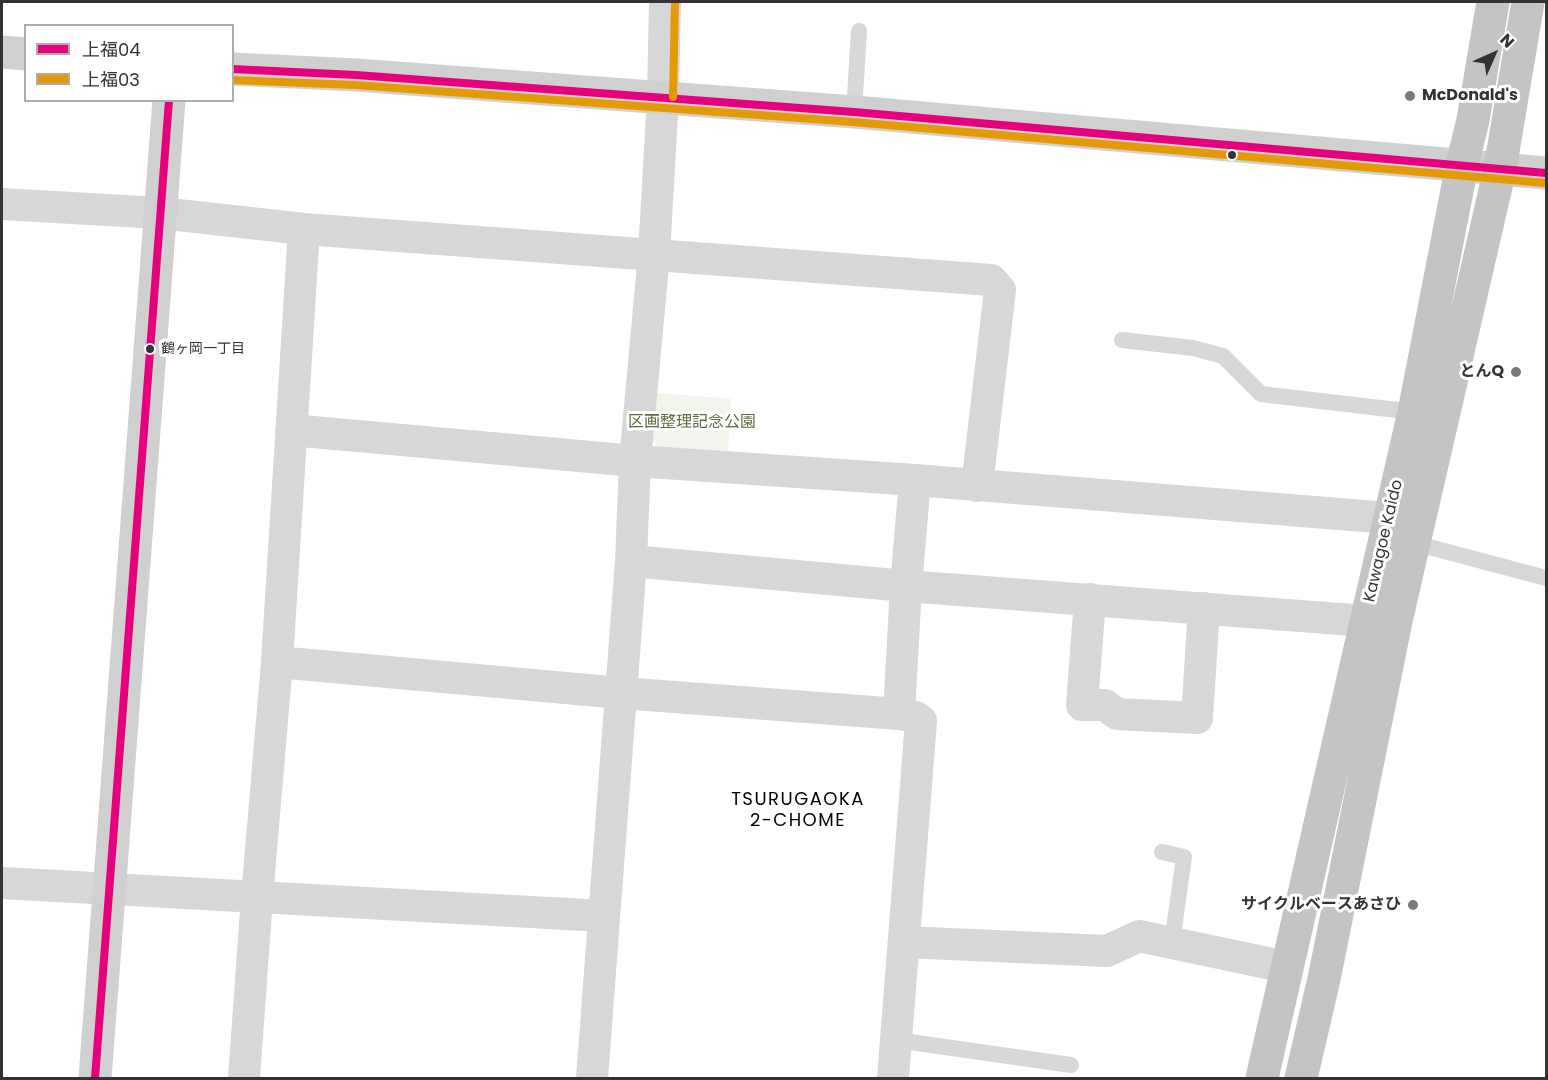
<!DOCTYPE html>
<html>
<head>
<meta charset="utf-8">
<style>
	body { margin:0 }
	#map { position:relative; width:1548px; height:1080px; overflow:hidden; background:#fff; font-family:Poppins,"Noto Sans JP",sans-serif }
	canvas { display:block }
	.frame { position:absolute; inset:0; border:3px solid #333; pointer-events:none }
	.legend { position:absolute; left:24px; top:24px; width:210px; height:78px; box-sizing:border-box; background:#fff; border:2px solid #adadad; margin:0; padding:8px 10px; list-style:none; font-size:18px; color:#333 }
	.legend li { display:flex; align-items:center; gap:12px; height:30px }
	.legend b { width:30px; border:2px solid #adadad }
	.north { position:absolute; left:1464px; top:24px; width:60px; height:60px; -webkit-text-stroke:4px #fff; paint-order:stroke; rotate:45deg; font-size:16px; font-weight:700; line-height:24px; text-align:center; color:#333 }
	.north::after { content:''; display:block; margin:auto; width:21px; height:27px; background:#333; clip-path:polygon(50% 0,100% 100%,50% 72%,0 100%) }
</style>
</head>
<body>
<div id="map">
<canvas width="1548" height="1080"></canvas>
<div class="frame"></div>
<ul class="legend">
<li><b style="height:8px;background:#e5007d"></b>上福04</li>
<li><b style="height:8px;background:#e39a05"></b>上福03</li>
</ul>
<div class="north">N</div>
</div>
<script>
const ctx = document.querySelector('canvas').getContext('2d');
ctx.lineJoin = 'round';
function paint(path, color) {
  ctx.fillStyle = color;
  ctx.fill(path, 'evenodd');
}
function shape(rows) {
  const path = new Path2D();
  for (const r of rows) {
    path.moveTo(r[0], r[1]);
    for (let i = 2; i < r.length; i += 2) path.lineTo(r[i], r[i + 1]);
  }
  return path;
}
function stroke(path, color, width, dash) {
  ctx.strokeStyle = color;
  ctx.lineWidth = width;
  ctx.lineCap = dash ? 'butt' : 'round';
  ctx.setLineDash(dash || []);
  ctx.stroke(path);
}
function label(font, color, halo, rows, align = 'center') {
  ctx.font = font + ' Poppins,"Noto Sans JP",sans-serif';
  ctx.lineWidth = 6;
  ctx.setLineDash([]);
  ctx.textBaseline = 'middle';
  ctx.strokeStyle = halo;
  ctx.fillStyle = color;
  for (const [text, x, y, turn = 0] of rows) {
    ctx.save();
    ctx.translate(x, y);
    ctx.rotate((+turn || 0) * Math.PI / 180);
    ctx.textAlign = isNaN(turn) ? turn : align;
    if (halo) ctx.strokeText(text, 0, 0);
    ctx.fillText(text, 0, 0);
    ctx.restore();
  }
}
const green = shape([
	[657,393,731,399,728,454,660,449,653,441]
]);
const lane = shape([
	[854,112,859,31],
	[1122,340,1193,348,1223,356,1261,394,1414,412],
	[1414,543,1546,578],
	[1162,852,1184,857,1172,943],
	[896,1040,1071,1065]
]);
const street = shape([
	[2,204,160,213,304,229,991,280,1000,290,977,486],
	[291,430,635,461,915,480,1389,518],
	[631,561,906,586,1366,621],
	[1090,599,1082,705,1105,705,1117,714,1197,718,1204,608],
	[277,662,621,693,899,714,916,717,921,721,893,1078],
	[899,714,906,586,915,480],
	[2,883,604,916],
	[904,942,1107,951,1139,936,1286,967],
	[244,1078,257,897,277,662,304,229],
	[592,1078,631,561,635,461,654,254,663,97,665,2]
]);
const secondary = shape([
	[2,52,26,54],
	[232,69,356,75,854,112,1546,173],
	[95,1078,169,100]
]);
const highway = shape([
	[1262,1078,1414,412,1462,165,1473,120,1493,2],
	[1301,1078,1324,979,1396,621,1500,169,1528,2]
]);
const bus1 = shape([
	[232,69,356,75,854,112,1546,173],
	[95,1078,169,100]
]);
const bus2 = shape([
	[232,80,355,85,853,122,1545,183],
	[673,97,675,2]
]);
const markers = [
	[1410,96,6,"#7a7a7a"],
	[1232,155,5,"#333"],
	[150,349,5,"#333"],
	[1516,372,6,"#7a7a7a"],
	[1413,905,6,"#7a7a7a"]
];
const busNames = [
	["鶴ヶ岡一丁目",161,349]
];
const poiNames = [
	["McDonald's",1422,96,"left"],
	["とんQ",1504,372],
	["サイクルベースあさひ",1401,905]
];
const parkNames = [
	["区画整理記念公園",692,423]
];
const streetNames = [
	["Kawagoe Kaido",1384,541,-77]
];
const neighbourhoodNames = [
	["TSURUGAOKA",798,800],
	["2-CHOME",798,821]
];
paint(green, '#f1f5ed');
stroke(lane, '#d7d7d7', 16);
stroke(street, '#d7d7d7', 32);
stroke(secondary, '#d0d0d0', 33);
stroke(highway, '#c4c4c4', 33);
stroke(bus1, '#e5007d', 8);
stroke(bus2, '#e39a05', 8);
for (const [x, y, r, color] of markers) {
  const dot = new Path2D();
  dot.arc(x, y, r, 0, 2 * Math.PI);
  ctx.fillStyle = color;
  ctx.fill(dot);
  stroke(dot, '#fff', 2);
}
label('14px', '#333', '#fff', busNames, 'left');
label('bold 16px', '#333', '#fff', poiNames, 'right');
label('16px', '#56703f', '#fff', parkNames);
label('16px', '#333', '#fff', streetNames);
ctx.letterSpacing = '1.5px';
label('18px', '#000', '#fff', neighbourhoodNames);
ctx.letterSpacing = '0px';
</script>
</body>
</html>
